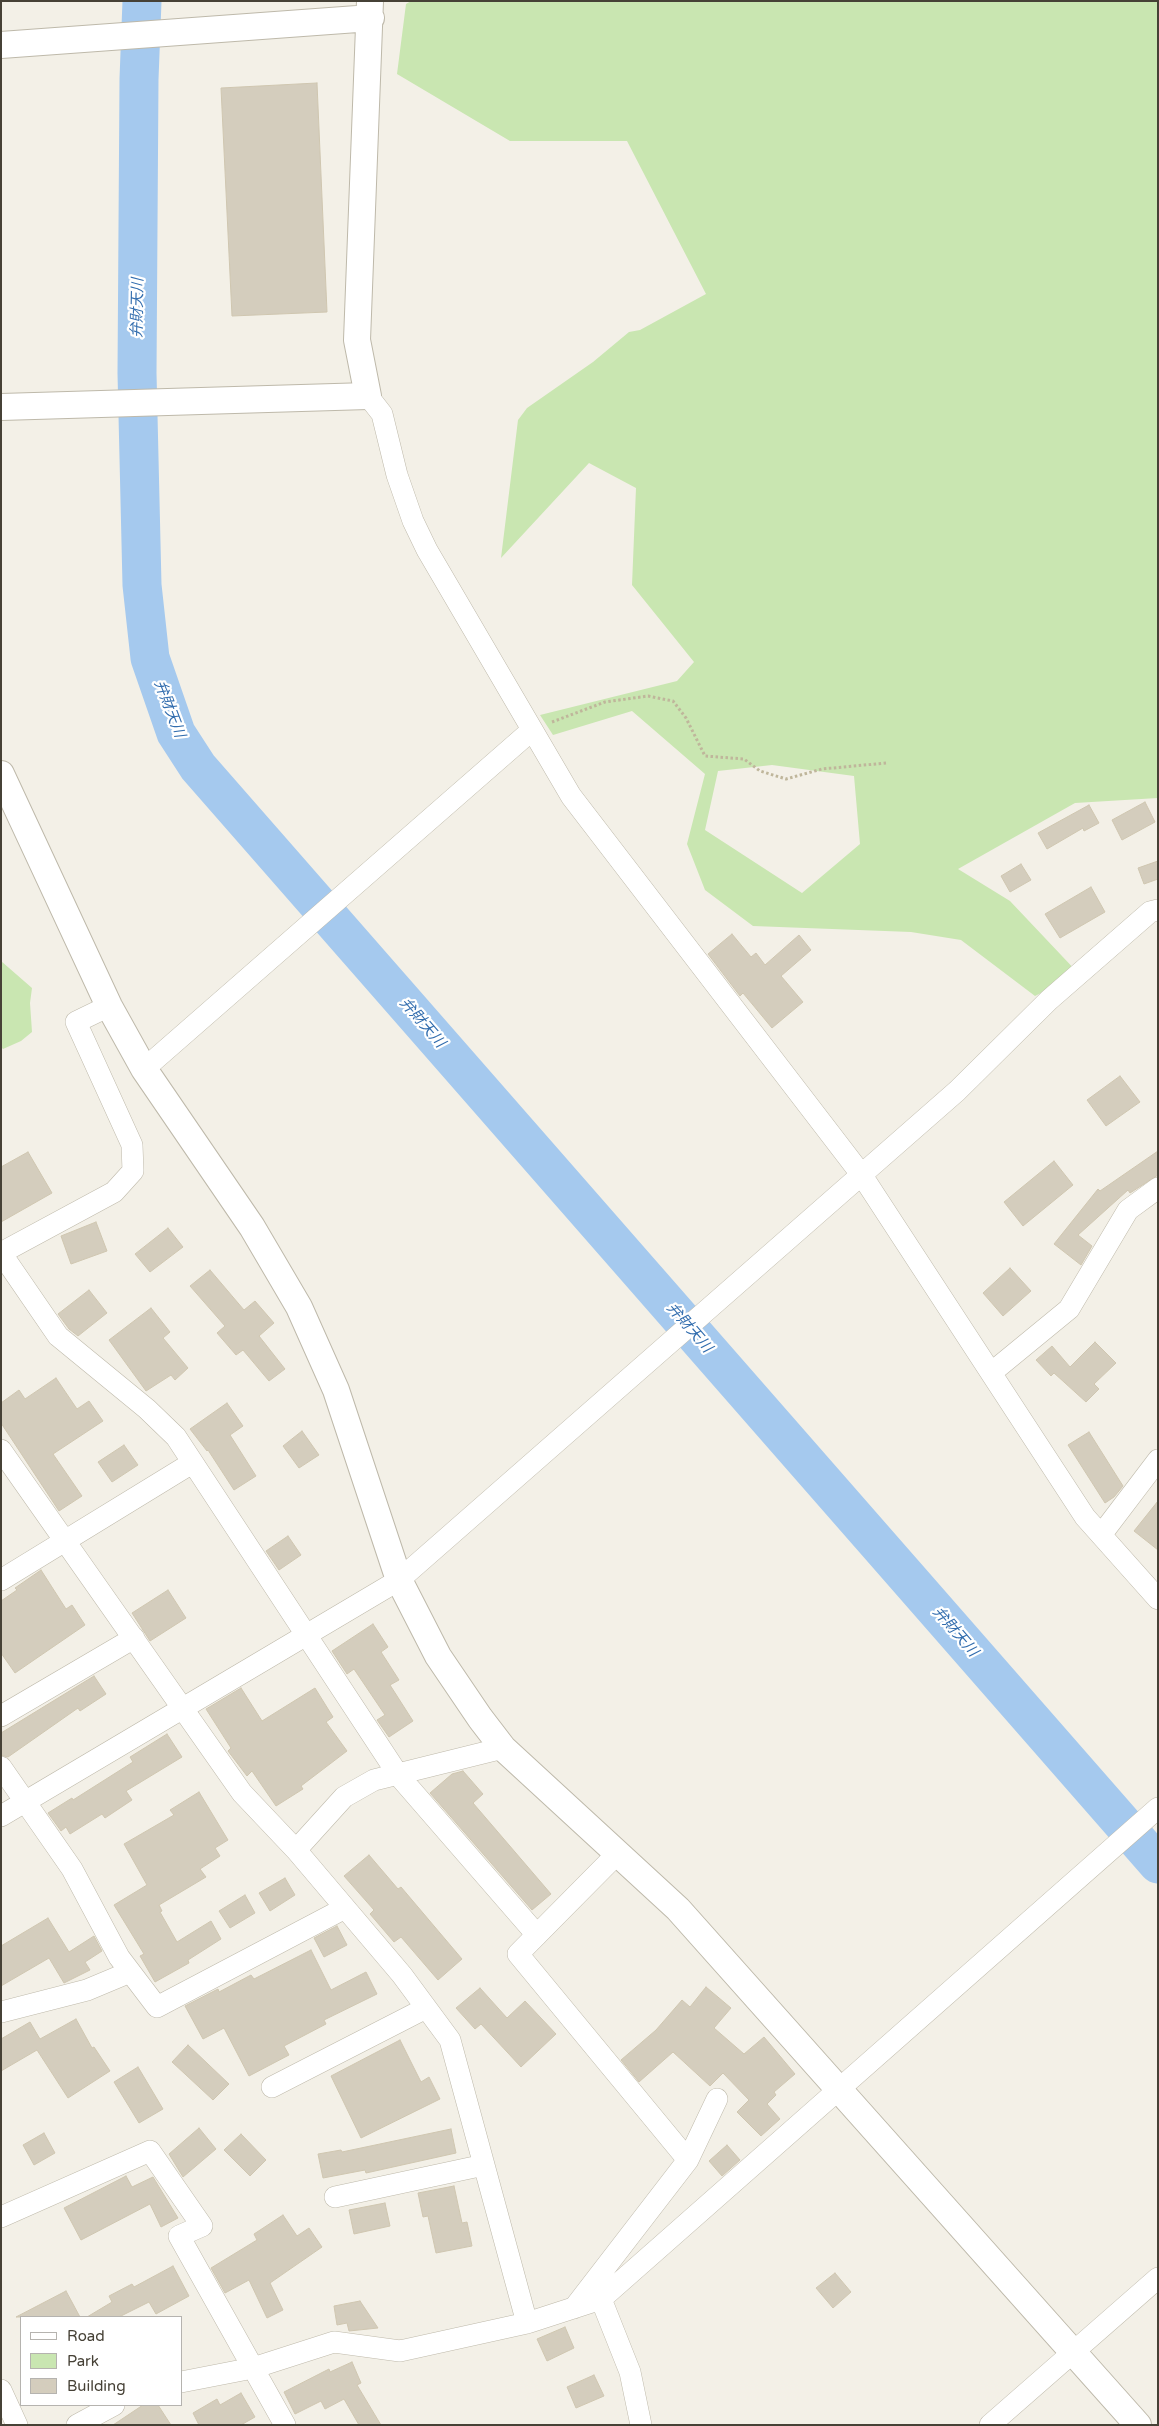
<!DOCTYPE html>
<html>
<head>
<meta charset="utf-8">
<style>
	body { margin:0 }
	#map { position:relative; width:1159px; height:2426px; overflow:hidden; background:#f3f0e7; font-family:"Varela Round",sans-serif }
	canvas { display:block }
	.frame { position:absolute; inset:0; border:2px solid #464136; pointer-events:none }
	.legend { position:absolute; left:20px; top:2316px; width:162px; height:90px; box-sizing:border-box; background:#fff; border:1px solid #b5b3af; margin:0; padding:6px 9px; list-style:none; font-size:15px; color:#464136 }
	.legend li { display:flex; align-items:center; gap:10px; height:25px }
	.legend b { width:25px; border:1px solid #b5b3af }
</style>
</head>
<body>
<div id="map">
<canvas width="1159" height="2426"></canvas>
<div class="frame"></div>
<ul class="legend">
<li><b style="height:6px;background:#fff"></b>Road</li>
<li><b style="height:14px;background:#c9e6b1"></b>Park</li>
<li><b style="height:14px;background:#d4cdbd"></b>Building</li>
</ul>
</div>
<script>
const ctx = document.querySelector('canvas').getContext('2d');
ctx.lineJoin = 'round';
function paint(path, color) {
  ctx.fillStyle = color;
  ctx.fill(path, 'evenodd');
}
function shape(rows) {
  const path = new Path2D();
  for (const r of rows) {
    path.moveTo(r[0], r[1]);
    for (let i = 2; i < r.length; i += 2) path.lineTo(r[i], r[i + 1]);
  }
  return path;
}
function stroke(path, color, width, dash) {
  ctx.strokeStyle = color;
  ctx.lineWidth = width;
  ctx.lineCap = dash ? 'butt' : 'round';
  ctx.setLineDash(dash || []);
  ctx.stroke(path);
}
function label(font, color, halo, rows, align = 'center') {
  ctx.font = font + ' "Varela Round","Noto Sans JP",sans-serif';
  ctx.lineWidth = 4.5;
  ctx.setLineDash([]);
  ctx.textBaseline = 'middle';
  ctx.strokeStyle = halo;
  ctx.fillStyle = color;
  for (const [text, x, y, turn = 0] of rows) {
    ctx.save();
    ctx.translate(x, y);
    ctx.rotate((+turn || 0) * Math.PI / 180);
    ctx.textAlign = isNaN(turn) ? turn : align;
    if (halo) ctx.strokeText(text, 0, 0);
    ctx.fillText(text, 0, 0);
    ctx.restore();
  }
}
const green = shape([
	[411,1,1158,1,1158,798,1075,803,958,869,1010,901,1079,974,1035,996,961,940,911,932,753,926,705,890,687,844,705,774,632,711,553,735,540,715,677,681,694,662,632,585,636,488,589,463,501,558,518,420,527,408,593,362,629,332,640,330,706,294,627,141,510,141,397,74,406,4],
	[772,765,854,776,860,844,802,893,705,830,718,771],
	[1,961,32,988,30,1003,32,1032,21,1041,3,1049,1,1047]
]);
const river = shape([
	[142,1,139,79,137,373,142,585,150,658,176,733,198,767,1158,1864]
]);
const building = shape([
	[317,83,327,312,232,316,221,88,317,83],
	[1145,802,1155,822,1122,840,1112,820,1145,802],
	[1089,805,1099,823,1084,831,1083,828,1047,849,1038,833,1089,805],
	[1158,861,1158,879,1144,884,1138,868,1158,861],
	[1021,864,1031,880,1010,892,1001,876,1021,864],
	[1091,887,1105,912,1060,938,1045,914,1091,887],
	[732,934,751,957,756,953,765,965,799,935,811,950,781,976,803,1002,772,1028,743,993,740,996,708,954,732,934],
	[1120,1076,1140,1102,1106,1126,1087,1100,1120,1076],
	[1158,1151,1158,1175,1130,1193,1128,1190,1078,1235,1092,1246,1081,1265,1054,1244,1098,1189,1100,1191,1158,1151],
	[28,1152,52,1193,1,1222,1,1167,28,1152],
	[1054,1161,1073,1185,1023,1226,1004,1202,1054,1161],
	[96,1222,107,1251,71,1264,61,1236,96,1222],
	[168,1228,183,1247,150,1272,135,1254,168,1228],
	[1010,1268,1031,1291,1003,1316,983,1293,1010,1268],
	[210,1270,244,1310,255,1301,274,1323,259,1336,285,1369,269,1381,243,1350,236,1355,217,1333,225,1326,190,1286,210,1270],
	[89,1290,107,1313,78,1336,69,1329,58,1314,89,1290],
	[151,1308,170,1332,163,1338,188,1368,175,1380,171,1375,146,1391,109,1340,151,1308],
	[1095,1342,1116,1363,1094,1384,1099,1389,1086,1402,1054,1373,1051,1376,1036,1360,1052,1346,1070,1367,1095,1342],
	[56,1378,77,1409,89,1401,103,1421,53,1454,82,1496,59,1511,1,1423,1,1403,19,1390,25,1399,56,1378],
	[227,1403,243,1426,230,1435,256,1476,234,1490,208,1450,207,1451,190,1429,227,1403],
	[302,1431,319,1455,299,1468,283,1446,302,1431],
	[1089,1432,1123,1486,1114,1497,1105,1503,1068,1445,1089,1432],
	[124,1445,138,1465,112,1482,98,1462,124,1445],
	[1158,1501,1158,1550,1134,1531,1158,1501],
	[288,1536,301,1555,279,1570,266,1551,288,1536],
	[41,1570,66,1609,72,1605,85,1625,15,1673,1,1653,1,1601,17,1590,15,1588,41,1570],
	[168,1590,186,1618,150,1641,132,1613,168,1590],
	[373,1624,388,1647,381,1652,399,1680,390,1685,413,1721,389,1737,377,1720,385,1715,354,1669,347,1674,332,1651,373,1624],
	[94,1676,106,1694,80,1711,78,1708,8,1757,1,1755,1,1733,94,1676],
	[241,1688,262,1721,315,1688,333,1717,326,1722,347,1751,301,1786,303,1789,276,1806,252,1771,247,1776,228,1751,231,1748,206,1709,241,1688],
	[167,1734,182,1757,126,1791,132,1800,105,1818,102,1814,70,1834,66,1827,61,1831,48,1813,72,1798,73,1800,133,1762,130,1757,167,1734],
	[463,1771,483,1794,473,1803,551,1894,532,1910,430,1793,452,1774,463,1771],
	[199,1792,228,1840,215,1848,220,1856,200,1869,206,1877,159,1905,162,1911,160,1912,177,1942,211,1921,221,1939,188,1960,189,1963,155,1982,140,1956,144,1954,114,1905,147,1885,124,1844,174,1815,170,1810,199,1792],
	[369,1855,398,1889,401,1887,462,1959,438,1980,401,1937,394,1942,370,1914,374,1910,344,1876,369,1855],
	[285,1878,295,1895,270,1911,259,1893,285,1878],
	[245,1895,255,1913,230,1928,219,1911,245,1895],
	[48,1918,69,1952,94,1936,102,1951,85,1962,90,1970,64,1983,49,1958,1,1986,1,1946,48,1918],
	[337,1926,347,1945,324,1957,314,1938,337,1926],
	[311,1950,331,1990,366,1972,377,1994,324,2020,326,2024,284,2046,289,2055,249,2076,224,2028,203,2039,185,2006,218,1989,219,1992,251,1975,254,1979,311,1950],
	[706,1987,731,2008,714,2028,744,2054,764,2037,795,2074,774,2092,776,2095,767,2104,780,2119,761,2136,737,2112,749,2100,723,2073,710,2086,673,2052,639,2082,621,2060,656,2030,682,2000,690,2007,706,1987],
	[480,1988,507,2018,525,2001,556,2034,521,2067,481,2024,475,2029,456,2008,480,1988],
	[76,2019,92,2048,94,2047,110,2071,68,2098,37,2050,1,2071,1,2039,30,2022,40,2039,76,2019],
	[400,2040,421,2082,429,2077,440,2099,361,2138,331,2076,400,2040],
	[188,2045,229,2084,213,2100,172,2062,188,2045],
	[138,2067,163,2109,139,2123,114,2082,138,2067],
	[199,2128,216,2149,183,2177,169,2154,199,2128],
	[451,2129,456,2153,366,2173,365,2170,323,2178,318,2154,341,2150,342,2152,451,2129],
	[44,2133,55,2153,34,2165,23,2145,44,2133],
	[241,2134,266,2160,250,2176,224,2150,241,2134],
	[727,2145,740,2160,722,2176,709,2161,727,2145],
	[126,2176,132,2187,153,2177,178,2218,161,2227,150,2204,81,2240,64,2208,126,2176],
	[454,2186,462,2223,467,2222,472,2246,436,2253,428,2216,423,2217,418,2193,454,2186],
	[385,2203,390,2226,354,2234,349,2210,385,2203],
	[283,2215,297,2236,309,2228,322,2247,270,2283,283,2310,267,2318,249,2280,225,2293,211,2268,257,2240,254,2234,283,2215],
	[173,2266,189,2296,156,2314,149,2302,119,2317,87,2317,112,2302,109,2296,132,2284,134,2287,173,2266],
	[835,2273,851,2292,833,2308,816,2288,835,2273],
	[66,2291,80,2317,16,2317,66,2291],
	[360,2301,378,2328,349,2331,347,2323,337,2325,334,2306,360,2301],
	[565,2327,574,2348,547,2361,537,2339,565,2327],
	[352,2362,361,2383,357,2385,381,2425,359,2425,344,2399,325,2409,321,2401,295,2414,284,2392,329,2369,330,2372,352,2362],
	[594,2375,604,2396,576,2408,567,2387,594,2375],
	[241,2393,255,2417,241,2425,199,2425,193,2413,217,2399,220,2405,241,2393],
	[143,2405,158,2405,171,2425,113,2425,143,2405]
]);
const path = shape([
	[552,722,605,702,648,696,673,701,686,718,705,756,744,759,760,771,786,779,822,769,886,763]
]);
const minor = shape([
	[368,396,382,414,397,475,413,521,427,550,571,796,861,1174,1085,1517,1158,1599],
	[144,1069,532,730],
	[1,1253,58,1336,147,1409,176,1437,399,1776,537,1935],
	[1,1253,114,1192,133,1171,132,1145,76,1022,109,1006],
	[991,1373,1069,1309,1128,1210,1158,1188],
	[1,1450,242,1793,296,1850,402,1975,450,2040,527,2323],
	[1101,1535,1158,1460],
	[1,1580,192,1463],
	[1,1716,134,1638],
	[1,1767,72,1869,119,1957,157,2007,345,1908],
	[1,1816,399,1580,957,1091,1049,1000,1150,912,1158,910],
	[296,1850,344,1797,374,1780,503,1748],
	[618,1853,518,1954,688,2160],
	[1,2012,87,1990,130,1972],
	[272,2087,426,2008],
	[335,2197,484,2165],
	[1,2217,150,2151,202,2226,179,2236,285,2425],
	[601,2299,630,2372,641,2425],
	[574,2308,688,2160,717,2099],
	[181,2382,253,2368,334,2342,400,2351,527,2323,601,2299,1158,1808],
	[1,2390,17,2425],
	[77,2425,114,2405],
	[990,2425,1158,2278]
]);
const tertiary = shape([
	[1,45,371,18],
	[1,407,368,396,357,340,370,1],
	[1,774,109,1006,144,1069,252,1227,299,1307,336,1390,399,1580,438,1656,480,1718,503,1748,678,1909,1138,2425]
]);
const waterNames = [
	["弁財天川",138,308,-89],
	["弁財天川",169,709,69],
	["弁財天川",422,1023,49],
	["弁財天川",689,1328,49],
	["弁財天川",955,1632,49]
];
paint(green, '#c9e6b1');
stroke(river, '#a5c9ee', 39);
paint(building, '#d4cdbd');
stroke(building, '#cfc6b0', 1);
stroke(minor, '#beb9aa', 22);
stroke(tertiary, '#beb9aa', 28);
stroke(path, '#bfb69b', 3, [2.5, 2.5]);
stroke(minor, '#fff', 21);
stroke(tertiary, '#fff', 26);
label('italic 15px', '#326dae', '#fff', waterNames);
</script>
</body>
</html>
